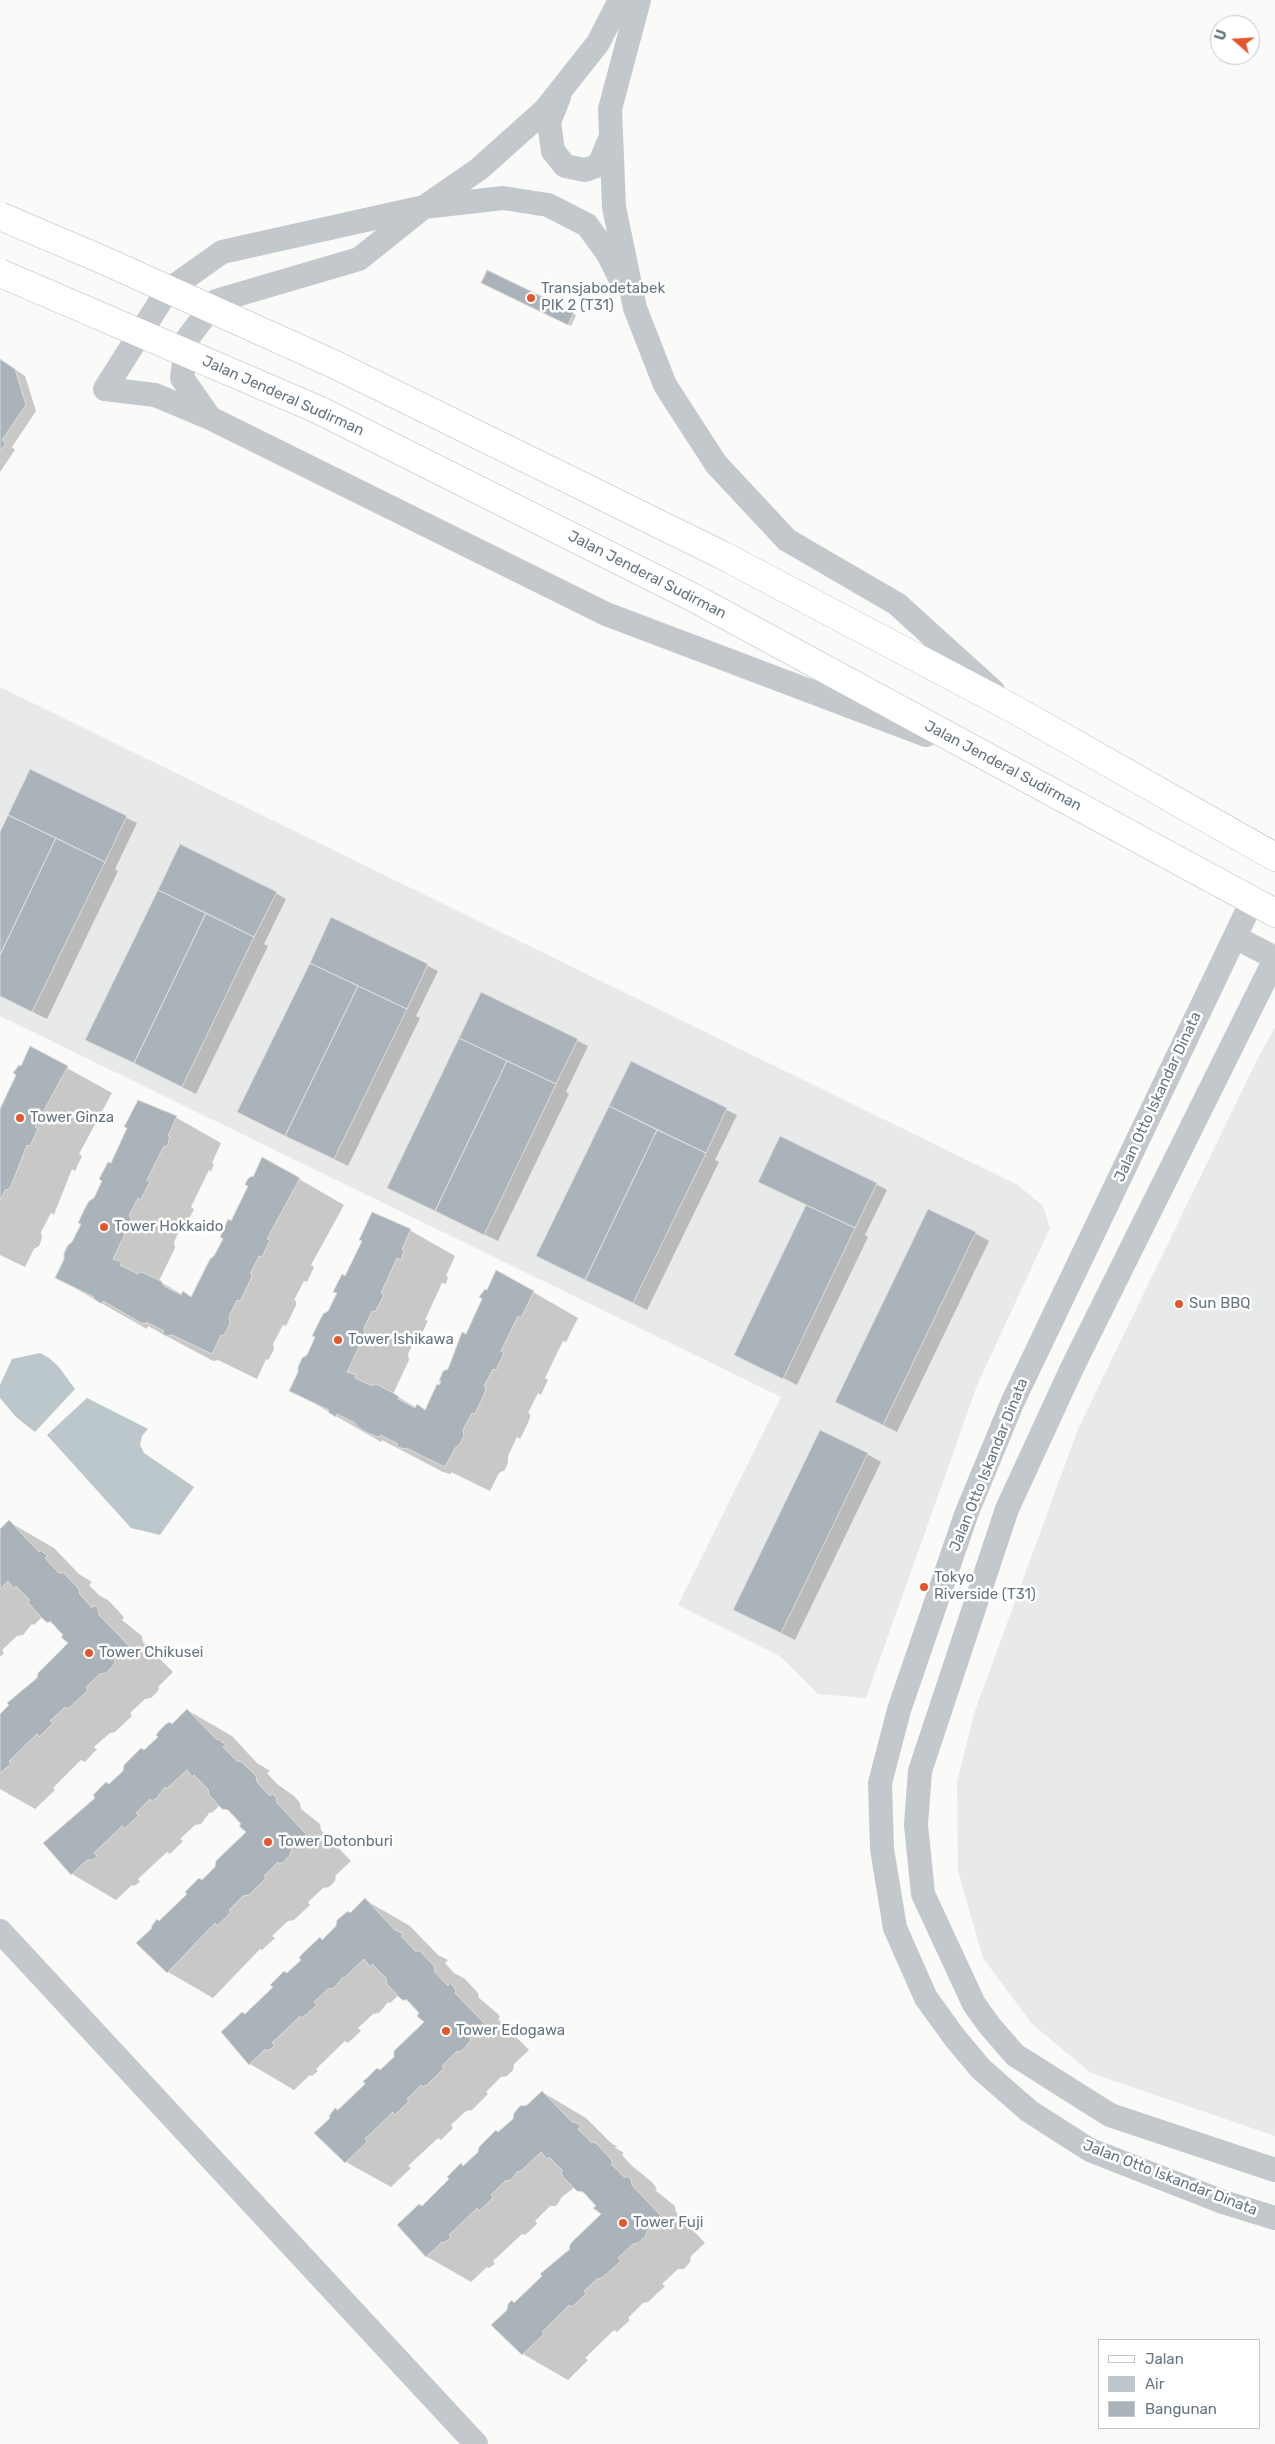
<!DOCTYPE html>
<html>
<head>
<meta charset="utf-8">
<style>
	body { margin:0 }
	#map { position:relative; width:1275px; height:2444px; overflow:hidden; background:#fafaf8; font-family:Rubik,sans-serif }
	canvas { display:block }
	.legend { position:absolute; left:1098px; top:2339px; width:162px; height:90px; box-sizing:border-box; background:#fff; border:1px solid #c1c8cd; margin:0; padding:6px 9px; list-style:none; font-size:15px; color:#657683 }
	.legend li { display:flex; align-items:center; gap:10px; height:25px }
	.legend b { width:25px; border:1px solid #c1c8cd }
	.north { position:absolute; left:1210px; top:15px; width:50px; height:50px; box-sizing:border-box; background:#fff; border:1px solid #c1c8cd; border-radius:50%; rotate:289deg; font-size:14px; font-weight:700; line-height:20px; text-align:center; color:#657683 }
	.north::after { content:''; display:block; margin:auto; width:18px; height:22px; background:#e4572e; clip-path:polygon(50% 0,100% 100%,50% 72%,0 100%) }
</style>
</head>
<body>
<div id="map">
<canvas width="1275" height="2444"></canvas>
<ul class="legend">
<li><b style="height:6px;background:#fff"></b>Jalan</li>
<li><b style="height:14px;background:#bbc7cb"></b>Air</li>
<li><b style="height:14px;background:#aab3b9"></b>Bangunan</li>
</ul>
<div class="north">U</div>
</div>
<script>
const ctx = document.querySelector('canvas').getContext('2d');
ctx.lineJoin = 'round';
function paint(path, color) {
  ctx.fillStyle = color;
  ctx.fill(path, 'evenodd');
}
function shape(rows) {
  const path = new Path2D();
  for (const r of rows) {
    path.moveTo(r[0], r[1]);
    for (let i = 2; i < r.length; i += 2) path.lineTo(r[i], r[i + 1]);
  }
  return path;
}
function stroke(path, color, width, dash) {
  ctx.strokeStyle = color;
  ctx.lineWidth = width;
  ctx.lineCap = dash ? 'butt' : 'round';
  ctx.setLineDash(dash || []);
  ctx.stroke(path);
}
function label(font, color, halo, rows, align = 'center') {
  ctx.font = font + ' Rubik,sans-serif';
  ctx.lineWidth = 5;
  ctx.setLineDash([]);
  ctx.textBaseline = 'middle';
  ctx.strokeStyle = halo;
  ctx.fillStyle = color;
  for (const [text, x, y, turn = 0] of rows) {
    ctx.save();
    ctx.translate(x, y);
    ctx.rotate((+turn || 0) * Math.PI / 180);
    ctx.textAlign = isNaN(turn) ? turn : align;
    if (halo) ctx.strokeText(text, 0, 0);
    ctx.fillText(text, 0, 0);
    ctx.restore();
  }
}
const built = shape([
	[0,687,1018,1185,1043,1206,1050,1228,978,1383,866,1698,818,1694,781,1657,678,1605,781,1397,0,1016],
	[1275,1027,1275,2136,1091,2073,1032,2024,983,1958,958,1871,957,1782,975,1711,1078,1429,1257,1060]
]);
const water = shape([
	[40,1353,49,1358,58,1366,75,1389,35,1432,16,1417,0,1398,0,1385,12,1359],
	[87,1398,148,1429,142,1436,140,1445,144,1453,194,1487,160,1535,131,1528,47,1435]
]);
const shadow = shape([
	[488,272,576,315,571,326,483,283],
	[0,359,25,376,36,411,12,447,15,450,0,472],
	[31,771,137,823,115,869,118,871,47,1019,0,996,0,835],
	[276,893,286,899,264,944,268,946,196,1094,101,1047],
	[332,919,438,971,416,1016,420,1018,348,1166,239,1112],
	[482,994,588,1046,566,1092,569,1094,498,1241,388,1187],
	[31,1048,112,1093,79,1154,82,1156,75,1171,72,1169,55,1212,54,1215,51,1213,41,1232,42,1238,39,1246,34,1249,25,1267,0,1255,0,1111],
	[631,1063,737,1115,715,1160,719,1162,647,1310,538,1256],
	[138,1101,177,1118,221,1143,212,1163,214,1164,211,1172,209,1170,191,1207,194,1209,188,1221,186,1224,183,1223,174,1242,175,1248,159,1281,183,1295,191,1298,232,1223,299,1179,344,1205,311,1265,314,1267,307,1282,304,1281,294,1300,296,1301,296,1305,286,1326,283,1325,273,1344,274,1349,270,1357,268,1360,266,1359,257,1379,218,1360,213,1361,148,1326,147,1329,57,1278,69,1246,73,1243,111,1165,129,1128],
	[876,1184,887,1190,865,1235,868,1237,797,1385,736,1354,808,1205],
	[372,1214,411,1231,455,1256,446,1276,448,1277,446,1284,442,1283,425,1320,428,1321,420,1337,417,1336,408,1354,409,1360,393,1394,417,1408,426,1411,466,1336,533,1292,578,1318,566,1342,563,1341,545,1378,548,1380,541,1395,538,1393,528,1413,530,1414,530,1418,526,1427,520,1439,517,1437,508,1456,508,1462,505,1470,499,1473,490,1491,451,1472,451,1474,443,1472,382,1440,381,1442,291,1390,363,1241],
	[975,1233,989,1241,897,1432,837,1402],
	[867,1454,881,1462,795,1640,735,1610],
	[9,1522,54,1548,79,1574,92,1582,89,1585,99,1595,109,1601,122,1615,124,1618,122,1620,142,1636,143,1642,173,1672,158,1687,159,1688,157,1692,151,1698,145,1699,130,1713,132,1716,115,1732,110,1733,94,1747,97,1750,94,1752,85,1762,81,1760,53,1788,55,1790,35,1809,0,1789,0,1716,11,1706,9,1703,21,1691,24,1693,70,1643,55,1625,42,1617,34,1625,32,1624,23,1635,17,1636,2,1650,4,1653,0,1657,0,1530],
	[187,1710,232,1736,257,1763,270,1771,267,1773,277,1784,294,1796,300,1803,301,1809,320,1824,321,1830,351,1861,336,1875,335,1881,329,1887,323,1888,308,1902,310,1905,294,1920,288,1921,272,1936,275,1938,262,1950,260,1949,213,1998,168,1972,138,1943,203,1881,248,1832,234,1814,220,1805,212,1813,210,1812,201,1824,195,1825,180,1839,183,1841,170,1854,167,1852,138,1879,140,1882,134,1886,132,1885,116,1900,72,1874,45,1843,96,1798],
	[365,1900,410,1926,438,1955,448,1960,445,1963,454,1973,465,1979,478,1993,479,1998,498,2014,500,2017,498,2019,529,2050,514,2064,513,2070,507,2076,501,2077,486,2092,488,2094,472,2110,466,2111,451,2125,453,2128,441,2140,438,2138,408,2166,411,2168,391,2187,346,2162,338,2111,395,2057,426,2021,412,2004,399,1995,390,2003,388,2002,379,2013,373,2014,358,2028,361,2031,348,2043,345,2041,316,2069,318,2071,312,2076,310,2075,294,2090,250,2064,245,2015],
	[542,2092,586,2118,611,2143,618,2147,614,2147,624,2153,622,2155,632,2166,652,2182,657,2189,655,2190,675,2206,676,2212,705,2243,691,2256,690,2262,684,2269,678,2269,662,2284,665,2286,662,2289,648,2302,643,2303,628,2318,630,2320,617,2332,614,2330,585,2358,588,2360,568,2380,523,2354,493,2325,508,2310,512,2302,515,2304,572,2249,603,2214,589,2196,575,2187,562,2197,556,2206,550,2206,535,2221,537,2223,535,2226,525,2235,522,2234,493,2261,495,2264,489,2268,487,2267,471,2282,426,2256,422,2207,451,2179,461,2165,464,2167,514,2119,513,2117,521,2107,527,2106]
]);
const building = shape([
	[487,270,574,312,568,325,481,283,487,270],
	[0,359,15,369,26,405,2,440,6,443,0,451,0,359],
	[30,769,127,816,105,862,8,815,30,769],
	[8,815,56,838,0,955,0,832,8,815],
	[56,838,105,862,32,1012,0,996,0,955,56,838],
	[180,844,277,892,254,937,158,890,180,844],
	[158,890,206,913,134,1063,85,1040,158,890],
	[206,913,254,937,182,1087,134,1063,206,913],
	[331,917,428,964,407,1009,310,963,331,917],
	[310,963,358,986,285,1136,237,1112,310,963],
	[358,986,407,1009,334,1159,285,1136,358,986],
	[481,992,578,1039,556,1084,459,1038,481,992],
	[459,1038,507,1061,435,1211,387,1188,459,1038],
	[30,1046,68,1066,35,1127,38,1129,30,1146,27,1145,11,1186,8,1190,6,1189,0,1200,0,1109,16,1075,13,1073,19,1065,21,1066,30,1046],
	[507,1061,556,1084,484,1235,435,1211,507,1061],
	[631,1061,727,1108,706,1153,609,1106,631,1061],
	[138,1100,177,1116,168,1136,170,1137,167,1147,164,1146,147,1180,150,1182,143,1195,141,1200,138,1198,129,1216,131,1217,131,1221,113,1259,122,1262,120,1265,138,1274,139,1272,144,1273,161,1281,164,1286,181,1295,183,1291,191,1297,210,1259,214,1256,223,1239,220,1237,228,1219,231,1221,248,1186,245,1185,247,1180,251,1176,253,1177,262,1157,300,1178,267,1239,270,1240,262,1257,259,1256,250,1274,252,1274,251,1279,240,1301,237,1300,229,1317,230,1323,226,1332,222,1336,221,1335,212,1354,172,1335,167,1336,162,1334,164,1331,146,1322,146,1324,141,1323,103,1301,102,1304,94,1299,94,1297,55,1278,64,1259,64,1253,68,1245,72,1242,81,1224,78,1223,84,1210,89,1201,94,1198,102,1181,99,1179,108,1162,111,1163,127,1128,124,1127,138,1100],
	[609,1106,657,1130,585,1280,536,1256,609,1106],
	[657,1130,706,1153,633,1303,585,1280,657,1130],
	[780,1136,877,1183,855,1228,758,1182,780,1136],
	[806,1205,855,1228,783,1379,734,1355,806,1205],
	[928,1209,976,1232,883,1425,835,1402,928,1209],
	[372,1212,411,1229,402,1249,404,1250,401,1260,397,1258,381,1293,384,1295,375,1312,372,1311,364,1328,365,1334,347,1372,356,1375,355,1378,372,1386,373,1384,378,1385,395,1394,399,1397,398,1399,415,1408,417,1404,425,1410,437,1384,439,1385,441,1381,439,1381,443,1371,448,1369,462,1332,466,1334,482,1299,479,1297,485,1289,487,1290,496,1270,534,1291,521,1318,518,1316,501,1351,504,1353,496,1370,493,1369,484,1386,486,1387,485,1392,481,1401,475,1414,472,1413,463,1430,464,1436,460,1444,455,1448,445,1467,406,1448,406,1449,396,1447,398,1444,381,1435,380,1437,375,1436,366,1432,358,1427,355,1423,337,1414,336,1417,328,1412,329,1410,289,1391,298,1372,298,1367,302,1358,307,1355,315,1337,312,1336,323,1314,328,1311,337,1293,333,1292,342,1274,345,1276,362,1241,359,1240,372,1212],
	[820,1430,868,1453,781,1633,733,1610,820,1430],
	[9,1520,39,1552,40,1550,48,1556,45,1558,59,1573,64,1573,78,1588,80,1592,79,1593,92,1608,94,1605,98,1609,99,1615,129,1646,114,1660,115,1662,113,1666,106,1673,100,1674,86,1687,88,1690,70,1707,66,1709,65,1707,50,1721,53,1723,39,1737,37,1734,9,1761,11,1764,0,1773,0,1714,9,1705,7,1703,37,1678,38,1673,68,1643,61,1637,63,1635,50,1621,48,1623,44,1620,31,1606,28,1602,30,1600,16,1586,14,1589,8,1581,0,1589,0,1529,9,1520],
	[187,1709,217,1740,218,1739,226,1745,223,1747,237,1761,242,1762,256,1776,257,1782,270,1796,272,1794,276,1797,277,1803,307,1835,292,1849,290,1855,284,1862,279,1864,278,1862,264,1876,266,1878,249,1895,243,1896,229,1910,231,1912,217,1926,215,1923,167,1973,136,1943,152,1928,151,1927,157,1919,159,1921,187,1894,185,1892,199,1878,202,1880,215,1867,216,1861,246,1832,239,1826,241,1824,228,1810,222,1809,209,1795,208,1789,194,1775,192,1777,187,1770,166,1789,165,1787,156,1799,151,1801,150,1799,136,1813,139,1815,124,1829,122,1826,94,1853,97,1856,93,1860,87,1860,71,1875,43,1843,95,1798,93,1795,106,1782,109,1784,123,1771,124,1765,141,1748,144,1750,158,1737,156,1735,159,1731,166,1724,170,1722,172,1724,187,1709],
	[365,1898,395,1930,404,1934,401,1936,415,1951,420,1951,434,1966,435,1972,448,1986,450,1983,454,1987,456,1991,455,1993,485,2024,470,2038,471,2040,468,2044,462,2051,456,2052,442,2066,444,2068,427,2085,422,2087,421,2085,407,2099,409,2101,395,2115,393,2112,365,2139,367,2142,345,2163,314,2133,330,2118,329,2116,335,2108,338,2110,365,2084,363,2081,367,2078,377,2068,380,2070,394,2057,394,2051,424,2022,417,2016,419,2013,406,1999,404,2001,400,1998,387,1984,386,1978,372,1964,370,1967,364,1959,344,1978,343,1977,334,1988,328,1989,314,2002,317,2005,302,2018,300,2016,272,2043,275,2045,271,2049,266,2051,265,2049,249,2065,221,2032,242,2012,245,2014,273,1987,270,1985,284,1971,287,1973,301,1960,299,1958,302,1954,320,1937,322,1940,336,1926,337,1920,348,1911,350,1913,365,1898],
	[542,2091,572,2122,577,2123,581,2126,578,2129,592,2143,593,2142,597,2144,607,2155,613,2162,611,2164,625,2178,627,2176,631,2179,632,2185,662,2217,647,2231,645,2237,638,2243,633,2244,618,2258,621,2260,618,2264,603,2277,599,2279,598,2278,584,2291,586,2294,572,2307,569,2305,542,2332,544,2334,522,2355,491,2325,507,2310,508,2304,512,2300,514,2303,542,2276,540,2274,570,2249,569,2248,571,2243,601,2214,593,2208,596,2206,583,2192,577,2191,563,2177,561,2172,563,2171,549,2157,547,2159,541,2152,521,2171,517,2172,511,2180,505,2181,491,2195,493,2197,490,2201,479,2211,477,2208,449,2235,451,2237,447,2241,443,2243,442,2242,426,2257,397,2225,419,2204,422,2206,449,2179,447,2177,461,2163,463,2166,478,2152,479,2147,496,2130,498,2132,513,2119,514,2113,520,2106,527,2105,542,2091]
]);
const minor = shape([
	[620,0,598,43,545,110,479,169,424,207,222,252,167,291,105,389,155,395,210,418,606,614,926,735],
	[639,0,610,109,614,207,635,308,665,385,716,464,787,540,897,604,993,691],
	[559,97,549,122,553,151,565,166,585,170,599,165,610,139],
	[210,418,182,378,187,339,216,301,359,259,424,207,503,198,548,205,587,225,608,254,621,280],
	[1252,901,1013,1401,967,1512,899,1710,880,1783,882,1849,895,1928,926,1998,955,2038,981,2069,1029,2111,1090,2150,1223,2202,1275,2218],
	[1235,937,1275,958],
	[1275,959,1072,1368,1007,1509,920,1771,916,1825,923,1894,974,2004,989,2025,1015,2055,1110,2115,1275,2170],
	[0,1931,476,2444]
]);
const major = shape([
	[338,366,724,556,1012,708,1275,857],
	[319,410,696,599,1275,913]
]);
const majorBridge = shape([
	[0,216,103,260,338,366],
	[0,273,319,410]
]);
const markers = [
	[531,298,5,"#e4572e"],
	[20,1118,5,"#e4572e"],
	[104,1227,5,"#e4572e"],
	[1179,1304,5,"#e4572e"],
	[338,1340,5,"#e4572e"],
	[924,1587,5,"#e4572e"],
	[89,1653,5,"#e4572e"],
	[268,1842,5,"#e4572e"],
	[446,2031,5,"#e4572e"],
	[623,2223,5,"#e4572e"]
];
const poiNames = [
	["Transjabodetabek",541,289],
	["PIK 2 (T31)",541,306],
	["Tower Ginza",30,1118],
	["Tower Hokkaido",114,1227],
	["Sun BBQ",1189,1304],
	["Tower Ishikawa",348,1340],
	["Tokyo",934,1578],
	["Riverside (T31)",934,1595],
	["Tower Chikusei",99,1653],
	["Tower Dotonburi",278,1842],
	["Tower Edogawa",456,2031],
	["Tower Fuji",633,2223]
];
const streetNames = [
	["Jalan Jenderal Sudirman",283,396,24],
	["Jalan Jenderal Sudirman",647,575,27],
	["Jalan Jenderal Sudirman",1003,766,28],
	["Jalan Otto Iskandar Dinata",1158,1097,-65],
	["Jalan Otto Iskandar Dinata",989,1465,-68],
	["Jalan Otto Iskandar Dinata",1170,2178,21]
];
paint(built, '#e8e9e9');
paint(water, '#bbc7cb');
paint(shadow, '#0003');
paint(building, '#aab3b9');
stroke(building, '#dcdcda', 1);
stroke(major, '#b5babe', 29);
stroke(minor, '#c3c8cc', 24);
stroke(major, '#fff', 28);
stroke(majorBridge, '#b5babe', 29, []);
stroke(majorBridge, '#fff', 28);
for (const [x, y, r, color] of markers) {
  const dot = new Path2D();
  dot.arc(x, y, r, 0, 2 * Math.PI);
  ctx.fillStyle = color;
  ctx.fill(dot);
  stroke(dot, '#fff', 2);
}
label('15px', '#657683', '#fff', poiNames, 'left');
label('15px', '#657683', '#fff', streetNames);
</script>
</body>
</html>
